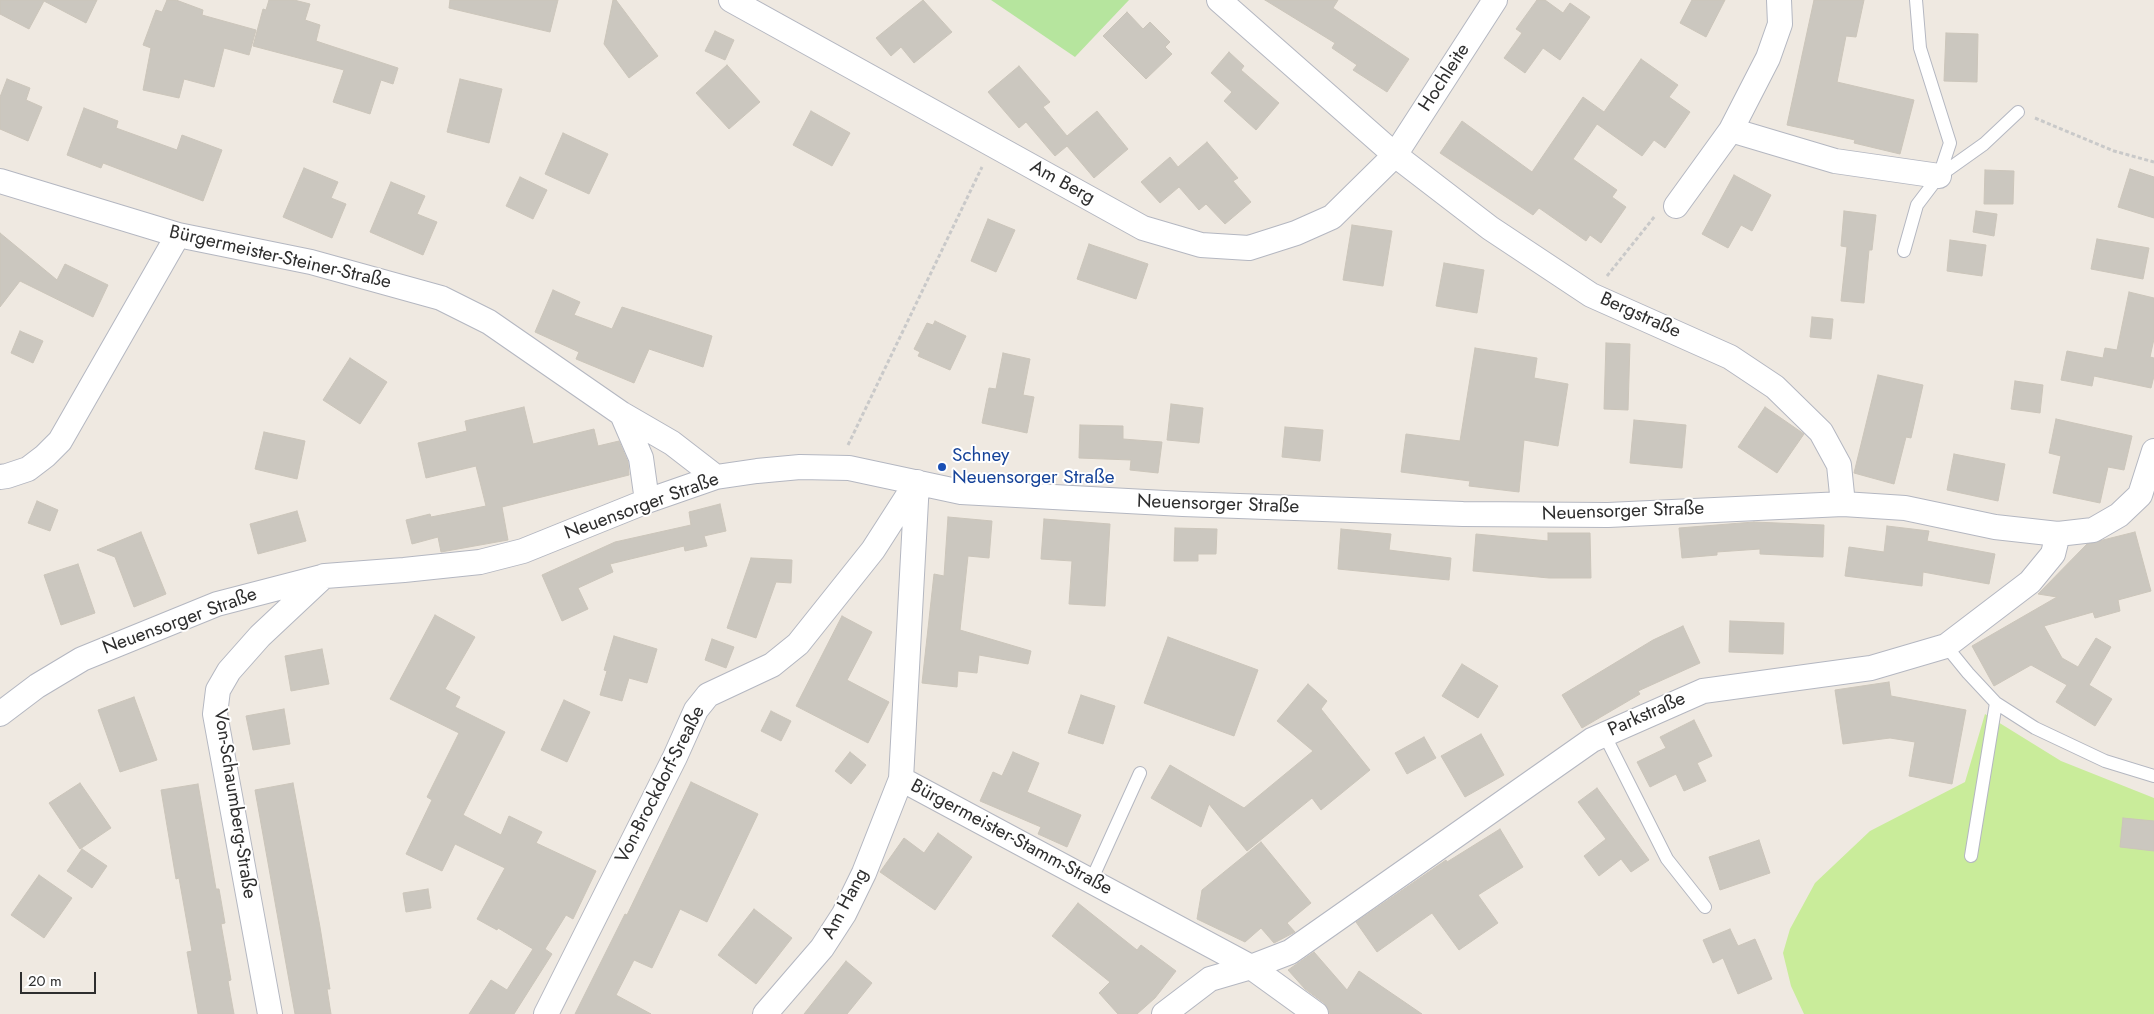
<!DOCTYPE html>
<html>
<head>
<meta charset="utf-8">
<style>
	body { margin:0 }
	#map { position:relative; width:2154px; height:1014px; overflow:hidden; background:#efe9e1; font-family:Jost,sans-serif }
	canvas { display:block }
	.scale { position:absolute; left:20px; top:972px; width:76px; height:22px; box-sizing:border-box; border:2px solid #2e2e2e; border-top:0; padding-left:6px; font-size:15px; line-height:18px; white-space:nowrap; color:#2e2e2e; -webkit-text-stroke:4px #fff; paint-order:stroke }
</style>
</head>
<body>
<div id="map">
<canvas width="2154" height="1014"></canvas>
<div class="scale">20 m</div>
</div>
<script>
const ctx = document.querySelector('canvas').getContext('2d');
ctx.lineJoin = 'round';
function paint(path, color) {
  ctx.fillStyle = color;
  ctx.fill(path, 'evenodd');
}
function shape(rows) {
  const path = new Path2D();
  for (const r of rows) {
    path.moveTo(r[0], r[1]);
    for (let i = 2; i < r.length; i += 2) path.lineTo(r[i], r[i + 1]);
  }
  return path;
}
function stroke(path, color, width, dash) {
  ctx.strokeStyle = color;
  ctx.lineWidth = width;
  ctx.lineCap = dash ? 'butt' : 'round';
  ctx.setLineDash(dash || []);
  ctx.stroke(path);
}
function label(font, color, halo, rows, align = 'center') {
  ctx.font = font + ' Jost,sans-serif';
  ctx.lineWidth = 4;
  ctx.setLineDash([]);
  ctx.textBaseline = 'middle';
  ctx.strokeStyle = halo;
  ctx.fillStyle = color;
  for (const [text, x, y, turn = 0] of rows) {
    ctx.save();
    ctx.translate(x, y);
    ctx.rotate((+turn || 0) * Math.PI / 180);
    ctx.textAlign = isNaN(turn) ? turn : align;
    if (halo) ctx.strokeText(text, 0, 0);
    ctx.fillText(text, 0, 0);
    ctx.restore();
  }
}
const green = shape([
	[991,0,1129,0,1075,57]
]);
const pitch = shape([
	[1985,714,2061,761,2154,798,2154,1014,1804,1014,1791,986,1783,953,1790,929,1815,883,1870,831,1965,782]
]);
const building = shape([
	[0,0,97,0,86,23,44,1,29,29,0,14,0,0],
	[167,0,176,0,203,10,202,15,256,30,249,55,224,48,214,87,184,79,179,98,143,90,151,48,143,45,156,10,162,12,167,0],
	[269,0,294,0,310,4,305,20,320,25,316,41,398,68,393,84,381,80,370,114,333,102,344,70,253,46,263,9,266,10,269,0],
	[450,0,558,0,550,32,449,8,450,0],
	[613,0,616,0,658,56,629,78,604,44,613,0],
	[923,0,952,32,914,63,901,47,891,56,876,38,923,0],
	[1265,0,1338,0,1333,8,1409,59,1387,92,1353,70,1357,65,1332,48,1335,43,1265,0],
	[1537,0,1545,0,1563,13,1570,3,1590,17,1560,60,1543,48,1525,73,1504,58,1522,33,1516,29,1537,0],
	[1692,0,1725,0,1706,37,1680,23,1692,0],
	[1814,0,1864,0,1856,37,1846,36,1837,82,1914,100,1900,154,1854,143,1855,140,1787,125,1814,0],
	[1127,12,1143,29,1150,22,1170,42,1165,47,1172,54,1146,79,1103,36,1127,12],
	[715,31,734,40,725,60,705,51,715,31],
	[1946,33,1978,34,1977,82,1944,81,1946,33],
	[1229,52,1244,66,1241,70,1279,103,1256,130,1224,101,1232,92,1211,73,1229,52],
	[1641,59,1678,85,1669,97,1690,112,1665,148,1654,140,1642,156,1597,124,1573,159,1617,190,1612,197,1626,207,1601,243,1590,235,1586,241,1539,208,1533,215,1440,153,1462,121,1532,172,1583,97,1604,112,1641,59],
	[727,65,760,102,729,129,696,93,727,65],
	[1019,66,1050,102,1043,107,1067,136,1097,111,1128,149,1094,178,1067,146,1055,156,1026,122,1019,128,988,92,1019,66],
	[7,79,30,88,26,100,42,107,28,141,0,129,0,97,7,79],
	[460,79,502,89,489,143,447,132,460,79],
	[84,108,118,121,116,128,177,150,182,135,222,150,203,201,103,163,101,168,67,155,84,108],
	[811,111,850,133,832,166,793,145,811,111],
	[563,133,608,154,589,194,545,174,563,133],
	[1207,142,1238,178,1233,181,1251,202,1225,224,1206,204,1199,210,1179,187,1160,203,1141,182,1170,157,1178,167,1207,142],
	[304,168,338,182,331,198,346,204,332,238,283,217,304,168],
	[2130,169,2154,177,2154,218,2118,207,2130,169],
	[1985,170,2014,171,2013,204,1984,204,1985,170],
	[1734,175,1771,195,1752,231,1741,225,1728,248,1702,234,1734,175],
	[520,177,547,190,533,219,506,206,520,177],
	[391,182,425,196,417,214,437,222,423,255,370,232,391,182],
	[1844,211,1876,215,1872,250,1869,250,1864,303,1841,301,1847,247,1841,246,1844,211],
	[1976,211,1997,214,1994,236,1973,232,1976,211],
	[988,219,1015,230,996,272,971,261,988,219],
	[1352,225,1392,231,1383,286,1343,280,1352,225],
	[0,233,57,280,65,264,108,285,93,317,20,281,0,307,0,233],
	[2097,239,2149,248,2143,279,2091,269,2097,239],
	[1950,240,1986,245,1982,276,1947,271,1950,240],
	[1089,244,1148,264,1136,299,1077,279,1089,244],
	[1444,263,1484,270,1477,313,1436,306,1444,263],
	[553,290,580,302,574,315,612,329,622,307,712,336,703,367,649,349,634,383,576,359,579,352,535,332,553,290],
	[2129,292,2154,298,2154,339,2150,357,2154,358,2154,376,2151,388,2094,376,2092,386,2061,380,2067,351,2103,358,2105,348,2117,350,2129,292],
	[1812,317,1833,319,1831,339,1810,337,1812,317],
	[935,321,966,336,950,370,918,356,920,352,914,349,927,323,933,325,935,321],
	[20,331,43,341,33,363,11,353,20,331],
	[1606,343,1630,344,1628,410,1604,409,1606,343],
	[1475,348,1537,358,1534,378,1568,384,1558,446,1524,440,1519,492,1469,486,1470,481,1401,472,1406,434,1460,441,1475,348],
	[1003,353,1030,359,1023,395,1034,397,1027,433,982,423,989,388,996,389,1003,353],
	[350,358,387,382,360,424,323,400,350,358],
	[1878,375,1923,385,1911,438,1906,437,1894,484,1854,473,1878,375],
	[2015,381,2043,385,2040,413,2011,409,2015,381],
	[1171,404,1203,408,1199,443,1167,440,1171,404],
	[524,407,533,444,594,429,598,446,619,441,628,462,629,475,502,507,508,540,441,552,438,537,412,544,406,520,430,514,431,517,486,506,476,466,426,478,418,443,467,431,465,421,524,407],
	[1765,407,1804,434,1777,473,1738,447,1765,407],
	[2056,419,2132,436,2124,470,2108,467,2100,503,2053,493,2061,456,2049,453,2056,419],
	[1634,420,1686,425,1682,468,1630,463,1634,420],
	[1080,425,1123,426,1123,439,1162,442,1158,473,1130,470,1131,460,1079,458,1080,425],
	[1285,427,1323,430,1320,461,1282,457,1285,427],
	[264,432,305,441,297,479,255,469,264,432],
	[1954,454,2005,464,1998,501,1947,490,1954,454],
	[37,501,58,510,50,531,28,523,37,501],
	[720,504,726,531,704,536,707,546,685,551,684,546,610,564,613,572,578,588,588,609,562,621,542,575,615,542,691,525,689,512,720,504],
	[297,511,306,541,258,554,250,524,297,511],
	[948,517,992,521,989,558,968,556,960,630,1031,651,1028,664,979,655,977,673,958,671,957,687,922,683,934,574,944,576,948,517],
	[1044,519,1110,524,1105,606,1069,604,1072,561,1041,559,1044,519],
	[1754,522,1824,525,1823,557,1760,554,1760,549,1717,552,1717,555,1682,558,1679,528,1754,522],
	[1887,526,1929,531,1927,541,1995,554,1989,584,1923,572,1922,586,1845,576,1849,547,1884,552,1887,526],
	[1175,528,1217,529,1216,554,1198,554,1198,561,1174,561,1175,528],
	[1341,529,1391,534,1389,550,1451,558,1449,580,1338,569,1341,529],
	[141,532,166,594,134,607,115,557,97,550,141,532],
	[2135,532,2151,591,2118,600,2120,611,2095,618,2093,612,2044,626,2062,658,2078,667,2096,638,2111,647,2089,685,2112,699,2095,726,2056,702,2067,685,2031,665,1994,686,1972,646,2057,597,2038,594,2087,544,2135,532],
	[1548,533,1590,533,1591,578,1549,578,1473,571,1476,534,1548,541,1548,533],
	[751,558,792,560,791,583,776,582,756,638,727,628,751,558],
	[78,564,95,613,61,625,44,575,78,564],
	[435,615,475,637,445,689,460,697,455,707,505,732,463,815,501,835,509,816,542,832,536,843,596,871,573,919,566,915,545,949,552,954,514,1014,469,1014,491,980,507,990,533,949,498,928,497,930,477,919,505,868,455,844,442,871,406,854,432,800,427,797,459,733,390,699,435,615],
	[842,616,872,632,847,680,889,702,868,743,796,706,842,616],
	[1730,621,1784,623,1783,654,1729,652,1730,621],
	[1683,626,1700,663,1638,691,1640,694,1582,728,1562,695,1653,640,1683,626],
	[614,636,657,649,647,683,629,678,622,701,600,695,607,671,604,670,614,636],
	[1168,637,1258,670,1234,736,1144,703,1168,637],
	[712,639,734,647,726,668,705,660,712,639],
	[322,649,329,684,291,691,285,656,322,649],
	[1462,664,1498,686,1478,718,1442,696,1462,664],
	[1889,682,1891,696,1966,710,1952,784,1909,776,1915,742,1890,738,1843,744,1835,690,1889,682],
	[1308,684,1327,701,1321,709,1370,770,1321,810,1312,798,1247,851,1209,804,1201,827,1151,798,1170,765,1244,808,1313,751,1277,721,1308,684],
	[1081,695,1115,706,1103,744,1068,733,1081,695],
	[134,697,157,760,120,772,98,710,134,697],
	[564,700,590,712,567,762,541,750,564,700],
	[284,709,290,744,253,750,246,716,284,709],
	[771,711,791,721,781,741,761,731,771,711],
	[1694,720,1712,756,1697,763,1706,781,1684,791,1676,774,1650,787,1637,762,1666,748,1660,737,1694,720],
	[1481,734,1504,775,1465,797,1441,756,1481,734],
	[1424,737,1436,758,1407,774,1395,753,1424,737],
	[850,752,866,765,851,784,835,771,850,752],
	[1013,752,1039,763,1027,792,1081,815,1067,847,1038,834,1041,827,980,801,993,772,1002,776,1013,752],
	[691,782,758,814,707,922,680,909,652,968,634,960,616,995,651,1014,575,1014,625,914,627,915,691,782],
	[80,783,111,828,80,849,49,803,80,783],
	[293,783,320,927,330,989,327,989,331,1014,295,1014,255,790,293,783],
	[198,784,216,889,219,889,225,923,221,924,231,980,228,981,234,1014,198,1014,187,952,192,951,179,878,176,879,161,790,198,784],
	[1597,788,1649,860,1631,872,1621,859,1599,876,1584,856,1606,839,1578,802,1597,788],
	[2123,818,2154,821,2154,851,2120,847,2123,818],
	[1500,829,1523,867,1478,895,1498,923,1459,950,1432,913,1377,952,1356,922,1446,860,1447,862,1500,829],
	[938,833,972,857,935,910,880,872,904,838,924,853,938,833],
	[1759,840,1770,873,1720,890,1709,857,1759,840],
	[1261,842,1311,903,1287,923,1295,932,1274,943,1261,928,1245,942,1197,919,1202,890,1261,842],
	[82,849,107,866,92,888,67,871,82,849],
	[39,875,72,898,44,938,11,915,39,875],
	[428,889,431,908,406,912,403,893,428,889],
	[1078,903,1137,950,1141,945,1176,971,1155,998,1137,1014,1118,1014,1099,993,1110,982,1052,936,1078,903],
	[754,909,792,938,756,984,718,955,754,909],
	[1730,929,1738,946,1755,939,1772,979,1738,994,1723,958,1713,963,1703,940,1730,929],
	[1314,952,1347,990,1359,971,1422,1014,1330,1014,1324,1003,1305,989,1288,970,1314,952],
	[846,961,872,983,847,1014,804,1014,846,961]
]);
const path = shape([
	[2035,118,2114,151,2154,162],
	[1607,276,1655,216],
	[848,445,982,167]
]);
const lane = shape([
	[1916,0,1920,48,1950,143,1939,176],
	[1904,251,1917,205,1939,176,1984,144,2018,112],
	[1946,646,1968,673,1996,703,2035,728,2105,761,2154,776],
	[1604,734,1667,859,1705,907],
	[1971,856,1996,703],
	[1091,881,1140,773]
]);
const street = shape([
	[731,0,1143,228,1201,245,1249,248,1296,233,1332,217,1395,155,1495,0],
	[1219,0,1395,155,1490,228,1591,295,1730,357,1775,387,1821,432,1839,465,1843,504],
	[1731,130,1835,161,1939,176],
	[0,181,178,235,311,262,441,298,489,322,622,414,672,443,716,477],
	[1676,206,1731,130,1768,58,1780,24,1779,0],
	[622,414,641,458,647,501],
	[0,477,7,476,28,469,45,456,60,441,178,235],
	[917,482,901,779,1251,967,1316,1014],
	[0,714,37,686,82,659,217,604,325,576,404,570,480,562,523,551,647,501,716,477,757,471,800,467,849,468,961,492,1183,504,1463,514,1608,515,1843,504,1905,508,1995,527,2058,534,2093,530,2119,515,2140,495,2154,451],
	[270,1014,215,714,218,690,229,671,260,636,324,576],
	[546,1014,675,757,696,710,708,695,772,665,798,644,873,550,916,483],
	[765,1014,822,948,844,914,864,873,901,779],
	[1164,1014,1210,979,1251,967,1290,952,1592,740,1703,691,1871,668,1946,646,2030,582,2053,554,2058,534]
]);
const markers = [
	[942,467,5,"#1a4fb4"]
];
const streetNames = [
	["Hochleite",1445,78,-57],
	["Am Berg",1062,183,29],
	["Bürgermeister-Steiner-Straße",280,258,13],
	["Bergstraße",1640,316,24],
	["Neuensorger Straße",1218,505,2],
	["Neuensorger Straße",642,507,-20],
	["Neuensorger Straße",1623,512,-2],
	["Neuensorger Straße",180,622,-20],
	["Parkstraße",1647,715,-24],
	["Von-Brockdorf-Sreaße",661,785,-63],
	["Von-Schaumberg-Straße",234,804,81],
	["Bürgermeister-Stamm-Straße",1011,838,28],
	["Am Hang",846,904,-62]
];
const transitNames = [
	["Schney",952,456],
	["Neuensorger Straße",952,478]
];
paint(green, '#b6e59e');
paint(pitch, '#c9ec9a');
paint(building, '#cbc7bf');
stroke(building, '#cbc5ba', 1);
stroke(lane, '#b4b7c1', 14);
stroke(street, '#b4b7c1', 26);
stroke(path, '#c9c9c9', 3, [4, 2.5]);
stroke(lane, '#fff', 12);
stroke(street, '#fff', 24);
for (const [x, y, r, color] of markers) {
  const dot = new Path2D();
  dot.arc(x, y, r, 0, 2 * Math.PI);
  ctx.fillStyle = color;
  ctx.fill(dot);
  stroke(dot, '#fff', 2);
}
label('19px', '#2e2e2e', '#fff', streetNames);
label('19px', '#164399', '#fff', transitNames, 'left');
</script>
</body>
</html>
